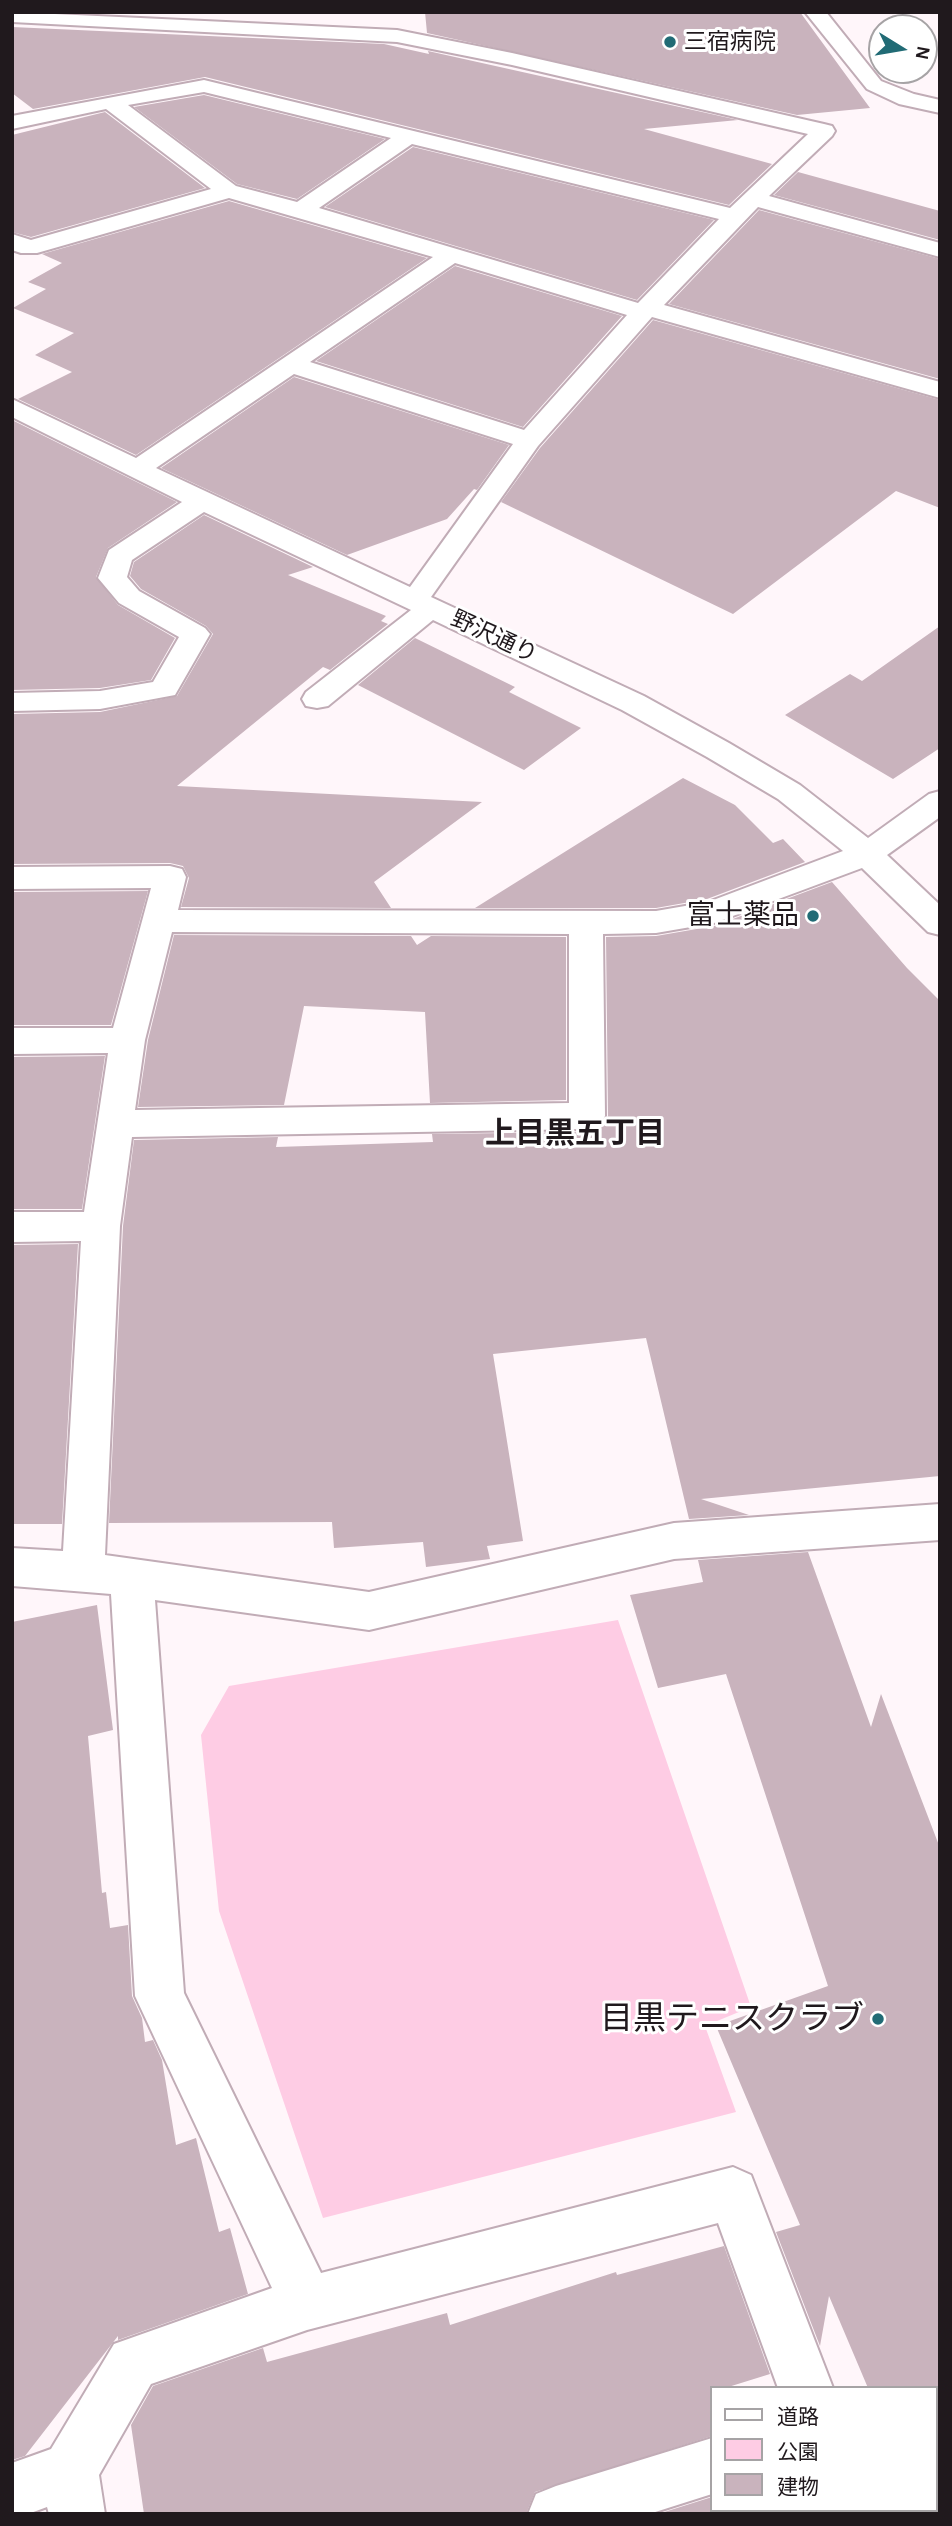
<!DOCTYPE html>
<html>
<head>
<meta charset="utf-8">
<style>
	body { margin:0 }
	#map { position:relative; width:952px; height:2526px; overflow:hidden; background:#fff6fa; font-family:"Alegreya Sans","Noto Sans JP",sans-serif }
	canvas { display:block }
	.frame { position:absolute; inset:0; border:14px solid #20191d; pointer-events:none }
	.legend { position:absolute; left:710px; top:2386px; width:228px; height:126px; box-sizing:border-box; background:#fff; border:2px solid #a6a3a5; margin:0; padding:9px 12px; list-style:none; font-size:21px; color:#20191d }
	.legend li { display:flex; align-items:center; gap:14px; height:35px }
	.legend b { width:35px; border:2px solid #a6a3a5 }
	.north { position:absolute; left:868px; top:14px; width:70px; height:70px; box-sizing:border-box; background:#fff; border:2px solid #a6a3a5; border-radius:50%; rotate:101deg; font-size:19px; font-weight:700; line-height:28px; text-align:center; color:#20191d }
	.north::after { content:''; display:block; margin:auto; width:24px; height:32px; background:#216b75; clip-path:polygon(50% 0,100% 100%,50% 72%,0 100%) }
</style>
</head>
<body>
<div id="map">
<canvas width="952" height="2526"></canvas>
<div class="frame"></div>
<ul class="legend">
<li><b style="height:9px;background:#fff"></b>道路</li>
<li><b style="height:19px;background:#fecce4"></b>公園</li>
<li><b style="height:19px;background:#c9b3bd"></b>建物</li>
</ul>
<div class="north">N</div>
</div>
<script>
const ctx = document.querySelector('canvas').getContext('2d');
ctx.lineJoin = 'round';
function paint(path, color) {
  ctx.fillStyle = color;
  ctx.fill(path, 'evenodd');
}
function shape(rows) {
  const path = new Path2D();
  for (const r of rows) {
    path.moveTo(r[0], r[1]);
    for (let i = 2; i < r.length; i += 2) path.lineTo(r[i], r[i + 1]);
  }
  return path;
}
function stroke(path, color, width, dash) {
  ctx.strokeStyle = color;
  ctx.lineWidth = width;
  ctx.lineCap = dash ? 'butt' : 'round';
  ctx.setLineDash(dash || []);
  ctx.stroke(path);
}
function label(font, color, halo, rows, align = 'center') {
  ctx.font = font + ' "Alegreya Sans","Noto Sans JP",sans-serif';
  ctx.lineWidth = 6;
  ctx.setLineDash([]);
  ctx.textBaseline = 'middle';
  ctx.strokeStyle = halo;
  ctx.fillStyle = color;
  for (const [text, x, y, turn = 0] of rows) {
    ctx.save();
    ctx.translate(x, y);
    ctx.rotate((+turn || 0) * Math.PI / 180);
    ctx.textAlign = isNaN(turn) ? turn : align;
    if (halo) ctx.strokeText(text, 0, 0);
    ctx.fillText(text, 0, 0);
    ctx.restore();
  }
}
const green = shape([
	[618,1620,751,2007,705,2026,736,2112,323,2218,219,1911,201,1735,229,1686]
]);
const building = shape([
	[425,12,800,12,870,108,797,115,427,33],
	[12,27,384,44,429,54,428,51,738,120,644,129,772,164,729,205,205,77,33,109,12,93],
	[204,95,385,139,297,199,237,184,134,107],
	[105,112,205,188,31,237,12,232,12,135],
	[413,147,714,220,637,300,325,207],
	[798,172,940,211,940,240,774,195],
	[229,201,427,258,136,455,18,399,72,372,35,355,74,333,13,308,46,289,28,282,62,263,42,254],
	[759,210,940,259,940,379,669,304],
	[455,266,622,316,523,427,316,361],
	[653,320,940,400,940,508,896,491,733,614,501,502,540,448],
	[294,377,509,445,477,490,474,489,447,519,347,555,161,468],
	[12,420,177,502,108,548,96,577,118,605,175,638,151,680,100,688,12,690],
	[204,515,313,567,288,575,386,616,381,621,388,624,330,670,323,667,177,786,482,802,374,882,391,908,181,907,189,878,183,866,170,863,12,864,12,714,100,712,177,696,213,634,206,626,141,589,130,576,134,562],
	[940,626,940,748,893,779,785,715,850,674,862,681],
	[415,638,515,687,509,692,581,728,524,770,358,685],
	[683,778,735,805,773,843,783,839,805,862,707,899,656,908,475,908],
	[832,882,907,968,940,1001,940,1476,701,1499,749,1515,689,1519,646,1338,493,1354,523,1541,487,1546,490,1559,426,1567,423,1542,334,1548,332,1522,109,1523,123,1226,134,1140,278,1137,276,1147,433,1142,432,1134,587,1132,601,1128,608,1116,606,937,656,936,714,926],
	[148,891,111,1025,12,1025,12,892],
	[174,935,411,936,417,945,431,936,566,937,566,1100,430,1103,425,1012,304,1006,284,1105,138,1107,148,1040],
	[105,1056,82,1209,12,1209,12,1057],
	[78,1244,62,1524,12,1524,12,1245],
	[808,1552,871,1727,881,1694,940,1848,940,2388,868,2388,829,2296,820,2346,776,2232,800,2225,716,2026,828,1986,726,1674,658,1688,630,1595,703,1582,698,1560],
	[97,1605,113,1730,88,1736,102,1893,106,1892,110,1928,128,1925,132,1996,142,2018,145,2042,153,2040,162,2060,176,2145,196,2138,219,2232,230,2228,248,2294,118,2340,118,2336,25,2456,12,2460,12,1622],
	[724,2246,770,2374,725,2388,712,2388,712,2436,535,2492,526,2514,144,2514,131,2425,153,2386,263,2348,267,2362,447,2313,450,2325,616,2272,617,2275],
	[712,2497,712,2514,658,2514]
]);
const minor = shape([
	[12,12,397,30,512,53,824,124,832,126,835,131,832,136,769,196,940,243,940,257,758,207,664,305,940,382,940,398,652,317,538,446,431,597,644,696,729,743,800,785,868,838,929,794,940,791,940,817,887,855,940,905,940,935,928,932,862,868,714,923,656,933,603,934,605,1116,600,1125,587,1129,132,1137,120,1226,105,1555,369,1592,674,1523,940,1504,940,1540,674,1559,369,1630,155,1600,184,1993,321,2273,733,2167,751,2175,833,2388,778,2388,718,2223,307,2330,151,2384,99,2475,105,2514,49,2514,47,2507,28,2514,12,2514,12,2463,51,2449,114,2344,272,2288,135,1996,111,1594,12,1586,12,1548,63,1551,81,1241,12,1242,12,1212,84,1212,108,1053,12,1054,12,1028,113,1028,151,888,12,889,12,867,170,866,182,869,186,877,178,910,656,911,708,902,843,851,778,799,707,757,622,710,433,620,328,706,317,708,306,706,302,699,306,692,411,610,204,512,132,560,127,577,139,591,205,628,210,634,175,695,100,709,12,711,12,693,100,691,153,682,179,637,119,603,98,578,109,550,182,502,12,417,12,399,136,458,433,257,229,198,37,253,21,253,12,250,12,234,31,240,211,189,106,109,12,129,12,116,204,80,730,208,808,134,512,65,397,42,12,22,12,12],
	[204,92,391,138,297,202,236,186,128,105,204,92],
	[412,144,719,219,638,303,319,208,412,144],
	[455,263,627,315,524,430,310,362,455,263],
	[294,374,513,444,410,587,156,468,294,374],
	[172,932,569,934,569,1103,135,1110,145,1040,172,932],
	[805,12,826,12,881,81,914,94,940,100,940,113,899,104,867,89,805,12],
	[712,2438,712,2494,649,2514,528,2514,536,2494,556,2486,712,2438],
	[790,2510,846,2510,846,2514,790,2514,790,2510]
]);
const markers = [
	[670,42,7,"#216b75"],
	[813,916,7,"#216b75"],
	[878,2019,7,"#216b75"]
];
const farPoinames = [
	["三宿病院",684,42]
];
const farStreetnames = [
	["野沢通り",494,637,25]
];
const poiNames = [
	["富士薬品",799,916]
];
const neighbourhoodNames = [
	["上目黒五丁目",575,1134]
];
const nearPoinames = [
	["目黒テニスクラブ",864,2019]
];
paint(green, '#fecce4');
paint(building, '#c9b3bd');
stroke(minor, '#c1acb6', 4);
paint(minor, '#fff');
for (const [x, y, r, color] of markers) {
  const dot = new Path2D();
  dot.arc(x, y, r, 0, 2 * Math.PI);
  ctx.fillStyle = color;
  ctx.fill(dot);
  stroke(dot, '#fff', 2.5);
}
label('23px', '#20191d', '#fff', farPoinames, 'left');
label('23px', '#20191d', '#fff', farStreetnames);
label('28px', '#20191d', '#fff', poiNames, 'right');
label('bold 30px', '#20191d', '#fff', neighbourhoodNames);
label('33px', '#20191d', '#fff', nearPoinames, 'right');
</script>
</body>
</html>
